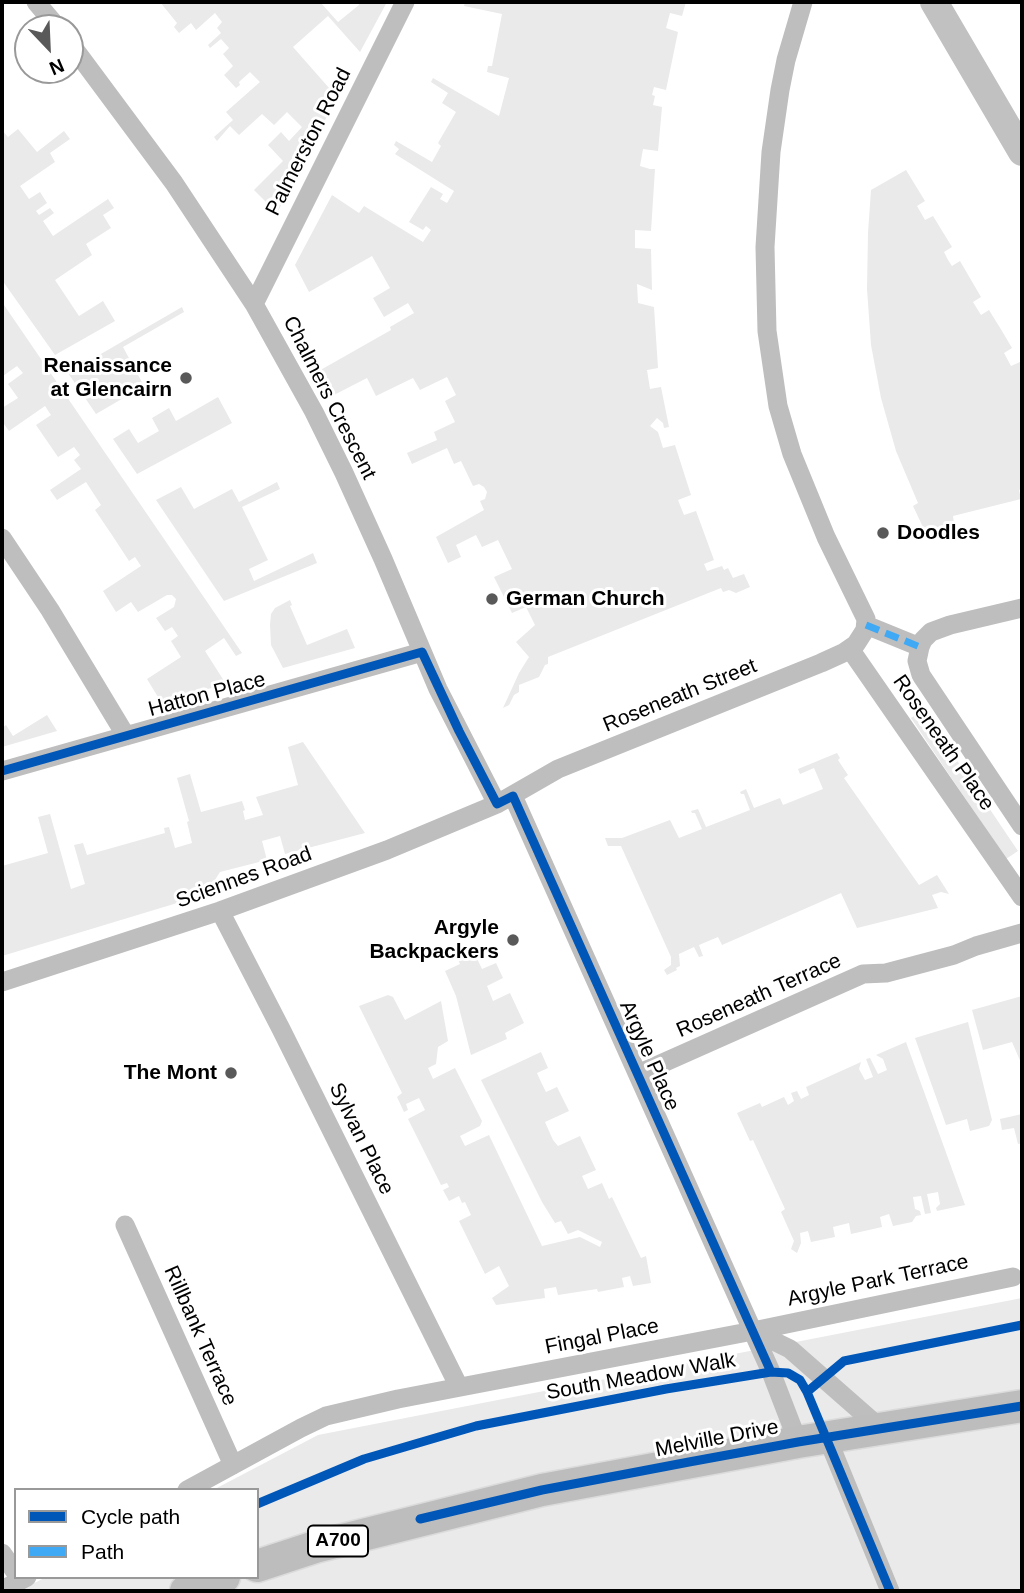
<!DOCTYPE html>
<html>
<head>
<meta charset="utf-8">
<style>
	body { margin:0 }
	#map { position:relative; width:1024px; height:1593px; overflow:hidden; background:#fff; font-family:Arial,sans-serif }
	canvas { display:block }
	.frame { position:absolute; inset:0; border:4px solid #000; pointer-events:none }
	.legend { position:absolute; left:14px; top:1488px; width:245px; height:91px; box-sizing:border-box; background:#fff; border:2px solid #999; margin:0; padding:9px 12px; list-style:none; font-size:21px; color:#000 }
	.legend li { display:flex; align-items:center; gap:14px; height:35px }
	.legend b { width:35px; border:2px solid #999 }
	.north { position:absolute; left:14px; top:14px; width:70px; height:70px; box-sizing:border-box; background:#fff; border:2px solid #999; border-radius:50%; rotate:157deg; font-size:19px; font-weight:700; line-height:28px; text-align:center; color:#000 }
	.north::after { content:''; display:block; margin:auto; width:24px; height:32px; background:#595959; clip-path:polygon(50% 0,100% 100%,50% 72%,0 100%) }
</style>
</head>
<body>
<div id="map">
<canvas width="1024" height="1593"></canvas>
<div class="frame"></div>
<ul class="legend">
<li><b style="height:9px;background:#0057b8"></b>Cycle path</li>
<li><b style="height:9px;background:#3fa9f5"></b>Path</li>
</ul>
<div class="north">N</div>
</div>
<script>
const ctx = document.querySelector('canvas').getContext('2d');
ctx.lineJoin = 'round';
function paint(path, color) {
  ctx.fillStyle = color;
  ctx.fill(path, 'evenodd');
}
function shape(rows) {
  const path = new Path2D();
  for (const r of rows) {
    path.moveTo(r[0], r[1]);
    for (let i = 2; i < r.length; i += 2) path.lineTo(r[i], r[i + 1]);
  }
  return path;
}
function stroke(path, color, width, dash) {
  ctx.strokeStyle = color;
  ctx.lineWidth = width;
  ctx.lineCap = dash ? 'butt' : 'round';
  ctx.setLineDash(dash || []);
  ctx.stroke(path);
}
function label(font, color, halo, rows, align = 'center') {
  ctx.font = font + ' Arial,sans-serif';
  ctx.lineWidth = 6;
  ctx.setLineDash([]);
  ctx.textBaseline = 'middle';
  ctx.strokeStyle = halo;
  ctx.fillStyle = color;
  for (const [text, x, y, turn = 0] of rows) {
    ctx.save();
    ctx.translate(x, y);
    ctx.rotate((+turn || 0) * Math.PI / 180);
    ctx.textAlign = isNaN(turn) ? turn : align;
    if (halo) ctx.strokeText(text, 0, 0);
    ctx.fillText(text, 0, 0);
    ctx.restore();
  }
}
const green = shape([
	[160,2,322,2,321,3,338,22,359,5,358,2,387,2,360,52,328,16,293,47,337,97,277,213,254,190,283,161,268,145,281,132,289,141,302,127,287,112,274,125,262,114,239,135,230,126,217,141,214,137,233,120,226,112,260,82,250,72,239,82,240,85,236,88,224,75,233,66,223,54,229,48,221,39,210,48,208,45,221,33,217,28,222,22,215,13,196,30,191,23,179,33,174,27,177,23],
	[465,2,686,2,682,16,670,13,666,28,678,32,666,90,654,87,652,95,655,96,653,105,662,107,658,151,643,149,640,166,650,169,655,169,651,231,635,230,635,248,651,249,652,290,637,284,638,303,654,307,658,368,647,370,650,389,661,387,669,427,664,428,663,423,657,418,650,426,658,432,663,448,675,445,691,495,678,500,684,515,696,511,714,560,704,564,707,571,722,566,724,570,728,568,733,578,744,574,750,587,736,593,729,590,723,592,721,588,548,657,548,664,545,665,539,677,519,685,519,692,514,695,509,705,503,708,519,673,529,657,516,642,535,625,526,607,512,613,494,577,512,569,498,540,482,547,476,535,456,545,461,557,448,563,436,537,484,510,480,501,485,499,487,492,484,487,479,484,473,486,461,461,454,464,447,448,412,464,407,453,437,440,434,432,455,422,445,401,456,395,447,377,420,390,413,378,376,396,367,378,330,397,317,372,391,330,390,327,414,313,408,303,384,317,373,298,390,288,372,256,309,292,295,265,332,195,359,213,364,206,423,242,431,230,426,226,423,230,409,222,431,187,443,194,440,199,447,203,454,191,395,154,399,149,394,145,396,141,432,162,441,146,438,143,456,112,442,103,448,93,431,82,433,78,499,116,509,78,487,72,488,66,492,66,502,14,464,6],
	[18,129,37,152,64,131,70,139,50,153,55,162,20,186,29,199,40,192,47,203,36,211,39,215,50,208,54,213,43,221,53,236,108,199,114,208,103,215,111,228,86,244,92,255,55,280,79,316,103,301,115,321,55,355,2,280,2,130,8,137],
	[906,170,925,201,917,206,925,220,933,216,952,247,944,252,948,260,952,266,960,261,981,297,973,302,981,315,989,310,1002,331,1012,348,1004,353,1011,366,1020,362,1022,365,1022,489,1019,490,1021,499,953,516,954,523,931,529,929,535,920,531,922,525,913,506,918,503,896,451,881,398,871,345,867,289,868,233,871,190],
	[2,302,242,653,236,656,224,638,205,651,226,684,161,702,147,679,181,657,171,641,178,636,172,627,165,631,156,618,174,607,176,599,172,595,167,595,138,612,131,602,116,612,103,591,141,566,135,557,129,561,112,535,95,510,101,505,86,482,57,500,50,490,81,469,74,460,80,455,74,447,58,457,36,425,51,415,45,406,9,431,4,424,2,425,2,408,18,398,8,384,23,373,17,366,3,376,2,374,2,353,4,352,2,348],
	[182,307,184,312,123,347,144,386,96,414,68,373],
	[218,397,232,423,137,474,113,439,129,429,138,443,159,431,152,418,169,408,176,421],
	[277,482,280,489,242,507,268,560,249,569,254,581,313,553,317,563,224,601,156,500,181,487,194,509,232,489,239,502],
	[290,600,292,605,290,606,307,645,347,629,355,648,283,668,271,645,270,625,271,614,275,608],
	[923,710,1018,851,1006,859,911,718],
	[47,715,57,731,2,747,2,728,6,725,13,736],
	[303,742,365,833,285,854,280,836,262,841,267,860,220,872,210,888,197,897,2,956,2,866,48,853,38,817,50,814,71,889,85,884,74,845,83,843,87,855,165,833,164,828,169,827,175,848,192,843,187,822,189,821,177,778,190,774,201,812,242,801,245,810,243,811,245,820,263,815,256,797,298,785,288,747],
	[837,753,840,758,838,760,848,775,844,778,919,885,937,875,949,894,941,892,932,895,938,908,857,928,841,893,722,945,718,937,699,945,703,956,699,957,694,947,679,954,680,966,676,968,677,970,667,975,664,970,671,965,671,957,621,846,608,846,605,838,622,838,670,820,679,838,702,829,695,813,692,813,691,811,698,809,706,827,750,810,744,794,741,794,740,792,746,789,754,808,780,798,783,805,823,789,814,768,800,774,798,769],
	[471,946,482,969,496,963,503,978,487,986,493,1001,510,993,524,1023,505,1033,507,1039,471,1055,456,996,445,971,460,964,455,953],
	[388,995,393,997,405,1020,441,1001,448,1041,438,1047,436,1064,428,1068,433,1079,455,1068,482,1121,480,1126,460,1136,465,1146,489,1135,542,1246,580,1237,600,1247,602,1242,578,1230,568,1234,561,1221,555,1223,542,1202,481,1080,541,1052,548,1068,537,1073,541,1082,546,1092,557,1087,569,1111,545,1122,553,1140,558,1146,580,1136,596,1170,582,1176,588,1189,602,1183,609,1199,612,1197,641,1258,646,1256,651,1283,633,1286,630,1276,622,1278,624,1287,598,1292,597,1289,558,1295,556,1287,544,1289,545,1298,496,1305,492,1298,509,1286,499,1266,485,1274,459,1221,471,1215,465,1202,462,1203,459,1196,449,1201,443,1190,449,1187,447,1183,441,1185,408,1119,425,1110,419,1098,406,1104,408,1110,404,1112,397,1097,402,1093,359,1006],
	[1022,996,1022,1065,1012,1042,983,1050,972,1010],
	[968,1022,992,1120,989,1126,970,1131,967,1119,946,1125,915,1038],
	[906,1042,965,1205,937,1211,936,1208,940,1204,938,1192,927,1194,931,1213,925,1214,921,1196,913,1197,915,1209,920,1211,921,1215,916,1216,912,1222,893,1226,889,1214,880,1217,882,1227,851,1234,849,1223,833,1227,835,1237,811,1242,808,1231,800,1233,801,1243,797,1253,791,1249,794,1241,781,1212,785,1209,753,1140,750,1141,737,1113,760,1103,762,1107,784,1097,788,1105,794,1101,791,1093,797,1091,801,1099,809,1095,806,1087,861,1062,859,1069,865,1080,873,1077,866,1059,870,1058,878,1074,887,1070,883,1059,876,1055],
	[1022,1114,1022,1143,1018,1144,1014,1128,1002,1130,1000,1119],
	[1022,1298,1022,1591,19,1591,46,1577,257,1577,257,1490,213,1490,318,1435]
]);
const street = shape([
	[36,2,58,28],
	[70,43,174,183,254,304,314,412,344,473,383,559,438,689,497,804],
	[254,304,405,2],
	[2,538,50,610,126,736],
	[1022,608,950,625,931,632,923,640,920,647,917,661,921,675,1022,826],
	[866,625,920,647],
	[850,649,1022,897],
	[2,771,422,652],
	[513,796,771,1372,798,1442],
	[220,911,281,1029,459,1387],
	[2,982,220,911,387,850,497,804,558,769,821,663,843,653,856,644,865,630,866,619,826,537,792,454,778,406,767,331,765,247,771,152,780,90,786,60,803,2],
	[638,1074,863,974,886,973,954,955,976,946,1022,933],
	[125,1225,233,1465],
	[753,1331,790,1349,880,1428],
	[827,1437,890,1591],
	[187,1490,301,1428,326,1416,398,1399,753,1331,1013,1277],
	[2,1553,16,1573],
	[2,1590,27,1577]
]);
const secondary = shape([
	[934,2,1022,152]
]);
const primary = shape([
	[257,1566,315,1547,542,1490,798,1442,1022,1406],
	[186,1591,224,1577]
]);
const quiet = shape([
	[866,625,920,647]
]);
const cycleway = shape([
	[2,771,422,652,459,731,497,804,513,796,771,1372],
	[807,1392,844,1361,1022,1325],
	[257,1504,364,1459,476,1426,666,1389,771,1372,788,1373,800,1380,807,1392,890,1591],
	[420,1519,542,1490,689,1462,798,1442,1022,1406]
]);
const markers = [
	[186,378,7,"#595959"],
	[883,533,7,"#595959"],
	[492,599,7,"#595959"],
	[513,940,7,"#595959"],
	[231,1073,7,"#595959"]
];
const shields = [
	[338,1541,60]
];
const shieldNames = [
	["A700",338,1541]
];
const streetNames = [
	["Palmerston Road",309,142,-63],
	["Chalmers Crescent",329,398,63],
	["Hatton Place",207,695,-15],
	["Roseneath Street",680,696,-22],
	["Roseneath Place",943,743,55],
	["Sciennes Road",244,878,-20],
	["Roseneath Terrace",759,996,-24],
	["Argyle Place",649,1056,66],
	["Sylvan Place",361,1139,64],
	["Argyle Park Terrace",878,1281,-12],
	["Rillbank Terrace",200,1336,66],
	["Fingal Place",602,1337,-11],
	["South Meadow Walk",641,1377,-10],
	["Melville Drive",717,1439,-11]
];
const poiNames = [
	["Renaissance",172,366],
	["at Glencairn",172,390],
	["Doodles",897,533,"left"],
	["German Church",506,599,"left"],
	["Argyle",499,928],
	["Backpackers",499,952],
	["The Mont",217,1073]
];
paint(green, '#eaeaea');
stroke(primary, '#dbdbdb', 35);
stroke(street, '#bebebe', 19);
stroke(secondary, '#c1c1c1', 28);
stroke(primary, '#bdbdbd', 32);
stroke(quiet, '#3fa9f5', 7, [14, 7]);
stroke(cycleway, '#0057b8', 9);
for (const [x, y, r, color] of markers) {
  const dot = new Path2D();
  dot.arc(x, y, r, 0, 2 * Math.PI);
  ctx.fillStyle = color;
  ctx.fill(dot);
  stroke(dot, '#fff', 2.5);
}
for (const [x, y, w] of shields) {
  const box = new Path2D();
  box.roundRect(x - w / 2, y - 15.5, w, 31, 5);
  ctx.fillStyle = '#fff';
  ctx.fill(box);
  stroke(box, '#000', 2);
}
label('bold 19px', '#000', null, shieldNames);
label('21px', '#000', '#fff', streetNames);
label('bold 21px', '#000', '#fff', poiNames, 'right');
</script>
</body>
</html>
